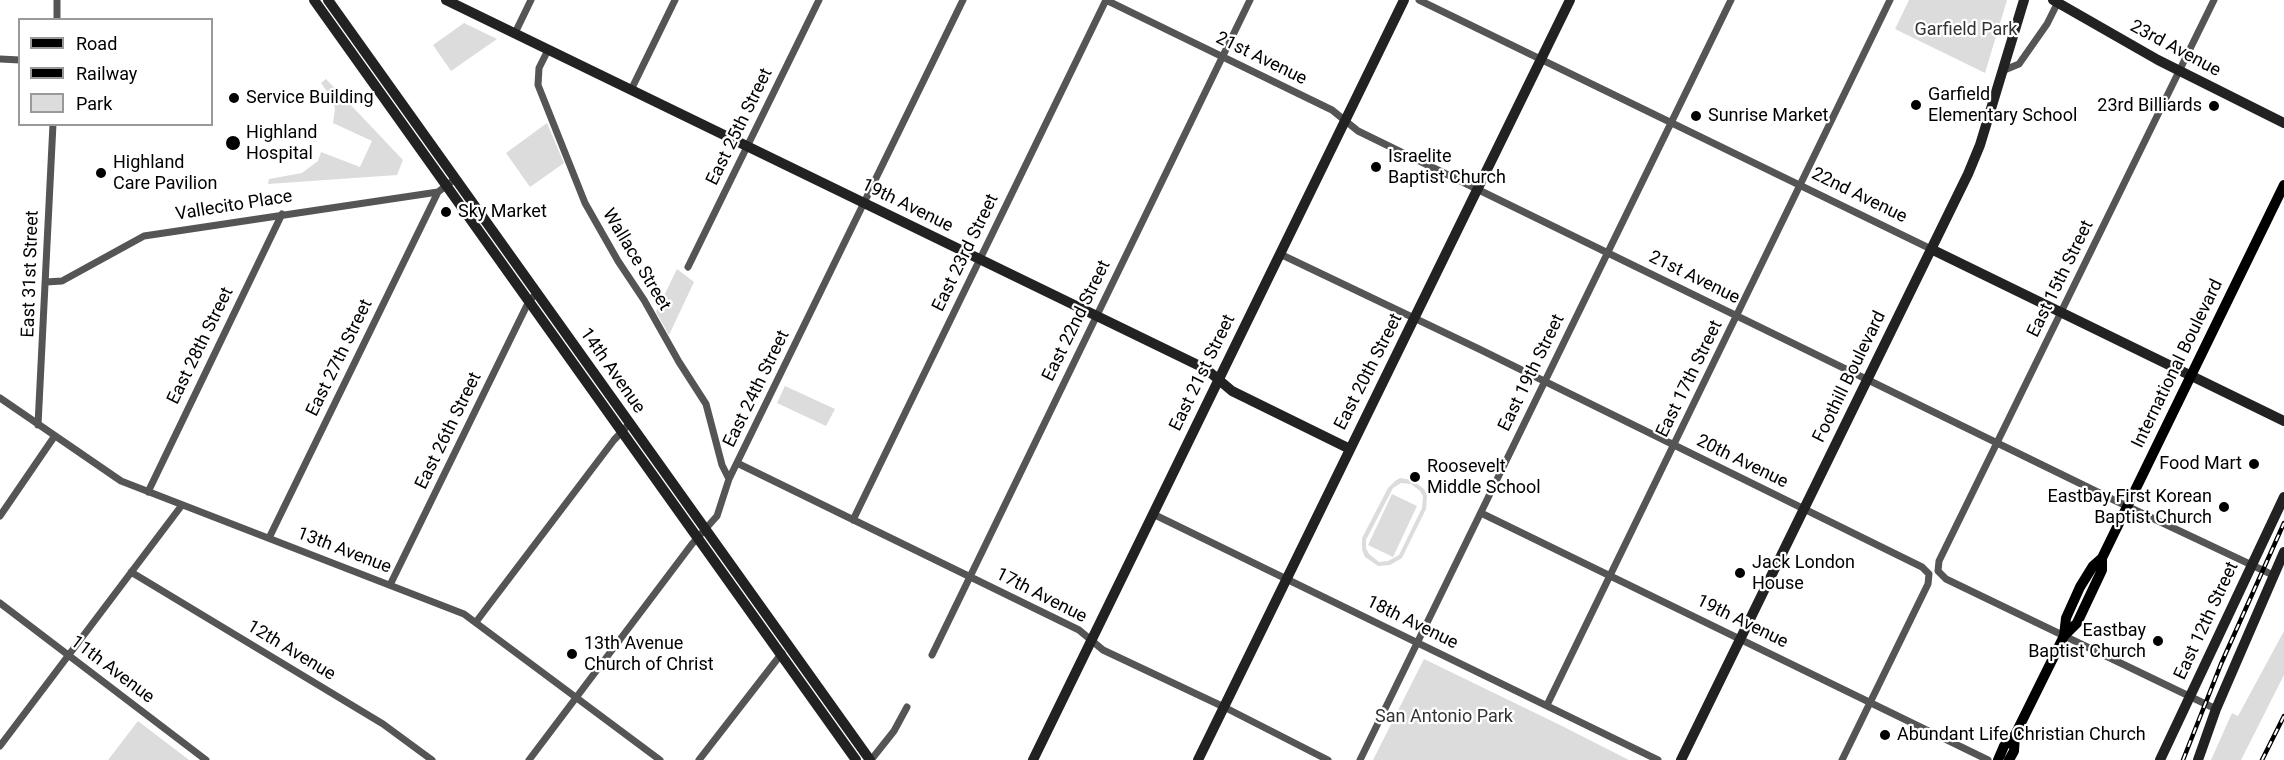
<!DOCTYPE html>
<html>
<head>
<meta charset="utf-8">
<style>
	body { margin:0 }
	#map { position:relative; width:2284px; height:760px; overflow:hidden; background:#fff; font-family:Roboto,sans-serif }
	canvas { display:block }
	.legend { position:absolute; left:18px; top:18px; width:195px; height:108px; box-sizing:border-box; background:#fff; border:2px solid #999; margin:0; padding:8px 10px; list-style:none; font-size:18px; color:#000 }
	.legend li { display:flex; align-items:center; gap:12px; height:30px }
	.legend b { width:30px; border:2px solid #999 }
</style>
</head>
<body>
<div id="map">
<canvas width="2284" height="760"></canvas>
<ul class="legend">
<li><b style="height:8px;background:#000"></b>Road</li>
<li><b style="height:8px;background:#000"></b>Railway</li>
<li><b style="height:16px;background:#dcdcdc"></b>Park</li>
</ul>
</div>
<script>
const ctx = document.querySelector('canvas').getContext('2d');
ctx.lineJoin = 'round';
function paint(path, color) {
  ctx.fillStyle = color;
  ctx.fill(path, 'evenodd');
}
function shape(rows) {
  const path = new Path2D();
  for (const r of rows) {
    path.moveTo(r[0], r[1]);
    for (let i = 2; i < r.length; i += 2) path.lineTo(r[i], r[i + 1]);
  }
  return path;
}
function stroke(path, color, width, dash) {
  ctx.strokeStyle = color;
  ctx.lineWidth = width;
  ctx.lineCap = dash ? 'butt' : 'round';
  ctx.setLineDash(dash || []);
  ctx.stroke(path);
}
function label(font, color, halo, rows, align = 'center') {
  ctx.font = font + ' Roboto,sans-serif';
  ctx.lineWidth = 4.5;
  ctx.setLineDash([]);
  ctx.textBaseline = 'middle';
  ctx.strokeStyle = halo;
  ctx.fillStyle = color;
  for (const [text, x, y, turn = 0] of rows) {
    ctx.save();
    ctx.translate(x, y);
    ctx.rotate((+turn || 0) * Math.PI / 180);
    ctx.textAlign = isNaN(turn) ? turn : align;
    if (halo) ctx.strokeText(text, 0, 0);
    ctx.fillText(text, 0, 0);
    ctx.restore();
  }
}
const green = shape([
	[1909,0,2007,0,1985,73,1895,29],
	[464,23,497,39,451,71,433,45],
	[326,79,403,160,397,175,268,184,269,179,302,173,318,161,321,152,360,167,372,141,333,123,335,108,331,97,321,83],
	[547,123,564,163,530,187,506,153],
	[677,269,694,282,669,335,656,312],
	[785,386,835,409,826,426,777,403],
	[1400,478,1412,480,1424,489,1427,495,1426,509,1402,558,1390,565,1378,566,1365,557,1362,550,1362,538,1388,488,1395,481],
	[1401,483,1411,484,1420,491,1423,496,1422,508,1399,555,1388,561,1379,562,1369,554,1366,548,1366,540,1393,488],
	[1392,494,1417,506,1393,557,1368,545],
	[2284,631,2284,675,2241,760,2211,760,2232,713,2238,716],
	[1424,659,1560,725,1629,760,1373,760],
	[138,721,189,760,108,760]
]);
const street = shape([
	[1106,0,1332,110,1358,131,2116,501,2273,575],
	[1419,0,1931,249],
	[2214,0,1939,561,1938,571,1946,579,2216,709],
	[57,20,57,0],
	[515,33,531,0],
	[548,50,539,68,538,85,585,203,618,261,644,300,679,362,706,404,722,465,729,479],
	[0,59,20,60],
	[2002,71,2019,64,2047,24,2059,0],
	[631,90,675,0],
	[1280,254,1479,349,1922,567,1929,574,1928,584,1842,760],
	[688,267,819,0],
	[46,282,62,281,144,236,438,192,455,179],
	[0,398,121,481,464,614,660,760],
	[38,425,53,124],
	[737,463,1079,630,1103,650,1224,707,1328,760],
	[148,492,282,214],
	[1481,513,1988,760],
	[1153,514,1658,760],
	[0,516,54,437],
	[853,520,1106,0],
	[269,538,438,192],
	[131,572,383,724,432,760],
	[390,585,529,301,537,293],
	[0,603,206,760],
	[476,622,614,440,630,423],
	[932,655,1250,0],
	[1547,705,1890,0],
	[0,746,182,505],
	[529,760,692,544,717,516,729,479,963,0],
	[699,760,782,653],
	[871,760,894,731,907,707],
	[1360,760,1731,0]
]);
const secondary = shape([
	[314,0,856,760],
	[328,0,870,760],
	[446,0,1206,369,1232,391,1350,449],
	[2053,0,2158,60,2284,123],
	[1931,249,2284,421],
	[1033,760,1404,0],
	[1198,760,1570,0],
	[1681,760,1968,174,1980,145,2024,0],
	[2160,760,2284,497],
	[2198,760,2216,709,2284,552]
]);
const primary = shape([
	[2064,636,2066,618,2080,587,2093,566,2102,558,2284,185],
	[1998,760,2004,746,2015,735,2064,636,2077,623,2102,570,2102,558],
	[2009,760,2014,751,2015,735]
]);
const rail = shape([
	[2183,760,2221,664,2284,523],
	[2262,760,2284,716]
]);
const markers = [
	[234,98,6,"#000"],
	[1916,105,6,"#000"],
	[2214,106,6,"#000"],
	[1696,116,6,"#000"],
	[233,143,8,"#000"],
	[1376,167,6,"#000"],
	[101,173,6,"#000"],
	[446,212,6,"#000"],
	[2254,464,6,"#000"],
	[1415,477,6,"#000"],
	[2224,507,6,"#000"],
	[1740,573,6,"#000"],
	[2158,641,6,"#000"],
	[572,654,6,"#000"],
	[1885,735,6,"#000"]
];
const parkNames = [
	["Garfield Park",1966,30],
	["San Antonio Park",1444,717]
];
const streetNames = [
	["23rd Avenue",2175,49,28],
	["21st Avenue",1261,59,26],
	["East 25th Street",740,127,-64],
	["22nd Avenue",1859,196,26],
	["Vallecito Place",234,206,-9],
	["19th Avenue",907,206,26],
	["East 23rd Street",966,253,-64],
	["Wallace Street",636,260,59],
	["East 31st Street",31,274,-88],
	["21st Avenue",1694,278,26],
	["East 15th Street",2061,279,-64],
	["East 22nd Street",1077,321,-64],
	["East 28th Street",201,346,-64],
	["East 27th Street",340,358,-64],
	["International Boulevard",2178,364,-64],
	["14th Avenue",612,371,55],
	["East 20th Street",1369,372,-63],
	["East 21st Street",1203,373,-64],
	["East 19th Street",1532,373,-64],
	["Foothill Boulevard",1850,377,-64],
	["East 17th Street",1690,379,-64],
	["East 24th Street",757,389,-64],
	["East 26th Street",449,431,-64],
	["20th Avenue",1742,462,26],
	["13th Avenue",344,551,21],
	["17th Avenue",1041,596,27],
	["East 12th Street",2207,621,-65],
	["19th Avenue",1742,622,26],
	["18th Avenue",1412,623,26],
	["12th Avenue",291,651,31],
	["11th Avenue",112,670,37]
];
const poiNames = [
	["Garfield",1928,95],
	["Elementary School",1928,116],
	["Service Building",246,98],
	["23rd Billiards",2202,106,"right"],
	["Sunrise Market",1708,116],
	["Highland",246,133],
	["Hospital",246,154],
	["Israelite",1388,157],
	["Baptist Church",1388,178],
	["Highland",113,163],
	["Care Pavilion",113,184],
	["Sky Market",458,212],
	["Food Mart",2242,464,"right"],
	["Roosevelt",1427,467],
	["Middle School",1427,488],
	["Eastbay First Korean",2212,497,"right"],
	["Baptist Church",2212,518,"right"],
	["Jack London",1752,563],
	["House",1752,584],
	["Eastbay",2146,631,"right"],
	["Baptist Church",2146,652,"right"],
	["13th Avenue",584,644],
	["Church of Christ",584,665],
	["Abundant Life Christian Church",1897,735]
];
paint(green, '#dcdcdc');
stroke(street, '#555', 7);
stroke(secondary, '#222', 10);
stroke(primary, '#000', 10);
stroke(rail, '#000', 4.5);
stroke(rail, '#fff', 2, [7]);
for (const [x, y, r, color] of markers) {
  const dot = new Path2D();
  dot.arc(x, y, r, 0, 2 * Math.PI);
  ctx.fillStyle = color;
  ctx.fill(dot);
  stroke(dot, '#fff', 2);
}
label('18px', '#333', '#fff', parkNames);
label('18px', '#000', '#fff', streetNames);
label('18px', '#000', '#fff', poiNames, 'left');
</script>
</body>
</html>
